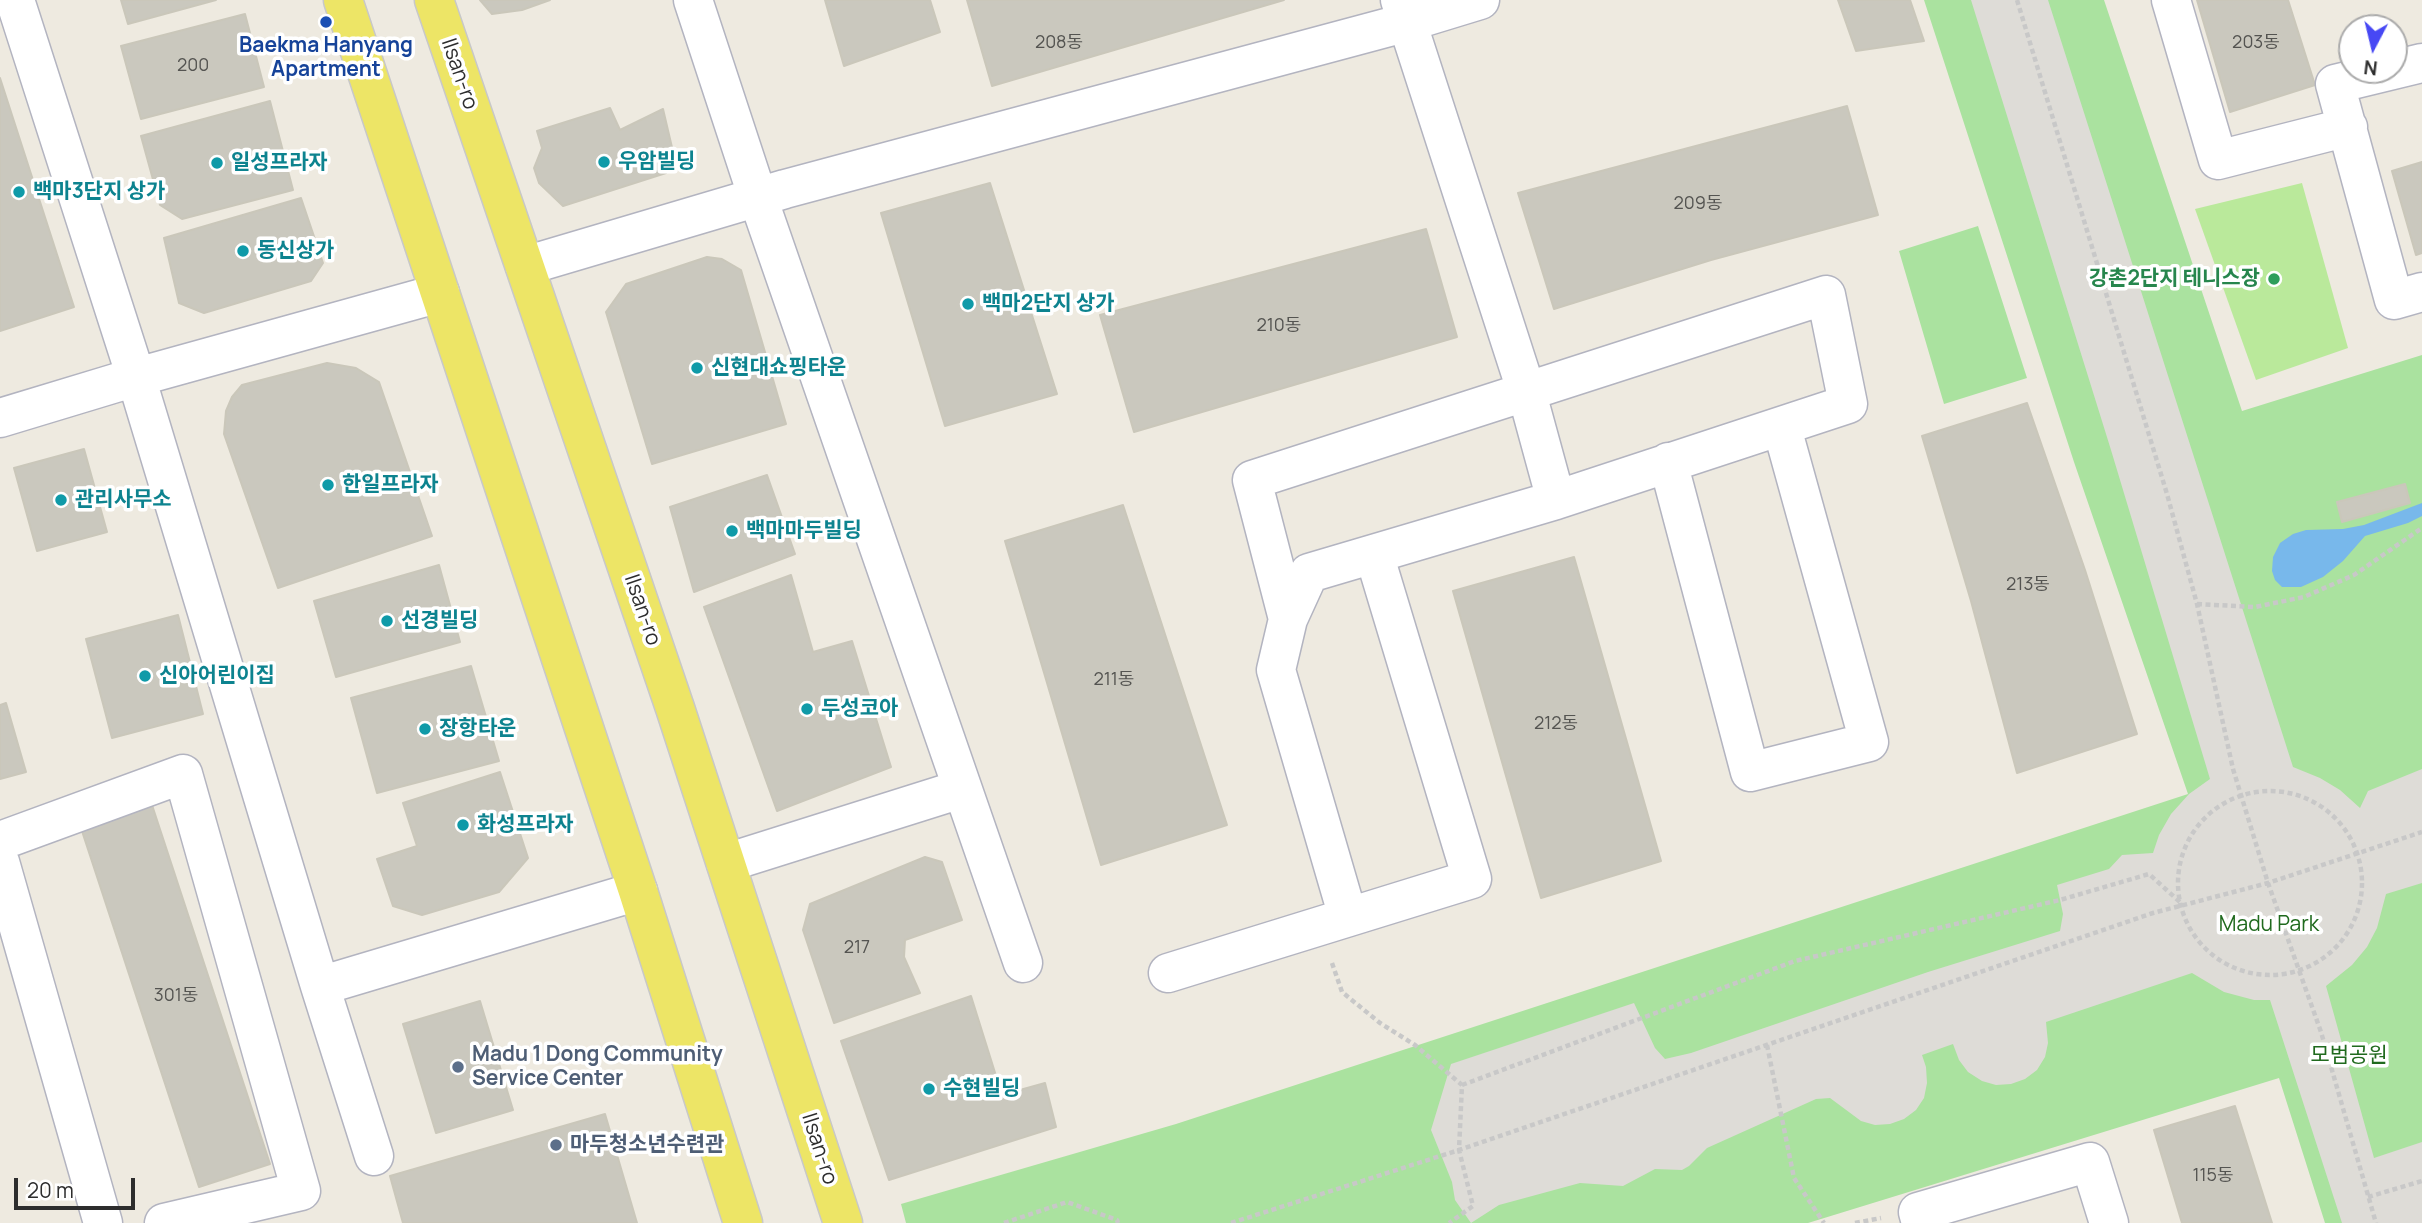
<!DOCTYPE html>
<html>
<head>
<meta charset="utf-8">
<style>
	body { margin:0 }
	#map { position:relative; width:2422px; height:1223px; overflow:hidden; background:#eeeae0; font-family:Manrope,sans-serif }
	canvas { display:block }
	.north { position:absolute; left:2338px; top:14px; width:70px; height:70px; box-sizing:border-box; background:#fff; border:2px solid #ababab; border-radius:50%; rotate:187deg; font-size:19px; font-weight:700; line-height:28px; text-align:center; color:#2d2d2d }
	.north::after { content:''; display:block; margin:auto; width:24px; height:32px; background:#4748f4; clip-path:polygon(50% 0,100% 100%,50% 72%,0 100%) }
	.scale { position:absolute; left:14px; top:1178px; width:121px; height:32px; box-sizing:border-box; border:4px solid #2d2d2d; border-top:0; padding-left:9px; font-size:21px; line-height:24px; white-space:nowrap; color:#2d2d2d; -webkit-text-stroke:5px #fff; paint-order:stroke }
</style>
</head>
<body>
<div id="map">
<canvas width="2422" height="1223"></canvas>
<div class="north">N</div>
<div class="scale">20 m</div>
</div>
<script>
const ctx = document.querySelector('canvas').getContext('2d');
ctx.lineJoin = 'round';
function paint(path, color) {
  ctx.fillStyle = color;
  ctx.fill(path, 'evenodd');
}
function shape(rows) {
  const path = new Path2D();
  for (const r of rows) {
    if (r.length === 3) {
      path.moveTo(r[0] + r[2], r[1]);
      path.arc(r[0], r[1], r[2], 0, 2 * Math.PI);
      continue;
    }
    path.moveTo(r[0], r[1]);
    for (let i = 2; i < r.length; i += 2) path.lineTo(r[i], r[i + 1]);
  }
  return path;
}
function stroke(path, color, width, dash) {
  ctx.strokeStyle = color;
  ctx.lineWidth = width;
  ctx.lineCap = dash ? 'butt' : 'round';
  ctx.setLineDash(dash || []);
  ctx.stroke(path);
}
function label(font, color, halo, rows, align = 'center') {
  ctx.font = font + ' Manrope,"Noto Sans KR",sans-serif';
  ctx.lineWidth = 7;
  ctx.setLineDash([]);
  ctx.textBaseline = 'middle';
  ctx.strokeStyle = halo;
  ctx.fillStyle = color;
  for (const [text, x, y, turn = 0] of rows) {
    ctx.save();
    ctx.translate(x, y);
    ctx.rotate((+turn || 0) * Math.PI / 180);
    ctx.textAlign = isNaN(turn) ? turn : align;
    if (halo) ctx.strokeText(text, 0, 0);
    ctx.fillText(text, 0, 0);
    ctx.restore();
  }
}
const green = shape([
	[1924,0,2104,0,2242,411,2422,355,2422,1223,2325,1223,2279,1078,1808,1223,906,1223,901,1204,1176,1124,2188,794,2074,462],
	[1978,226,2027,378,1944,404,1899,251]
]);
const pitch = shape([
	[2302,183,2348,348,2256,380,2195,209]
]);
const plaza = shape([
	[1971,0,2048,0,2293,767,2320,778,2340,790,2360,808,2368,791,2422,769,2422,883,2386,894,2377,928,2367,947,2352,965,2326,986,2374,1158,2422,1142,2422,1223,2342,1223,2270,1000,2254,1000,2224,992,2192,973,2046,1022,2048,1043,2045,1057,2037,1070,2025,1079,2011,1084,1996,1085,1982,1081,1968,1072,1959,1060,1953,1044,1922,1055,1926,1067,1927,1083,1924,1098,1916,1110,1904,1119,1890,1124,1875,1125,1861,1121,1830,1098,1816,1099,1707,1148,1689,1166,1682,1170,1655,1169,1623,1186,1580,1183,1499,1205,1471,1223,1455,1200,1452,1182,1431,1130,1451,1064,1634,1003,1655,1048,1665,1059,1691,1053,1928,972,2060,931,2063,914,2057,885,2109,869,2122,855,2153,853,2159,835,2171,814,2189,794,2210,779,2111,450]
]);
const water = shape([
	[2422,503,2422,516,2408,523,2365,536,2343,561,2323,577,2301,587,2282,587,2275,580,2272,571,2273,557,2280,543,2293,534,2306,530,2343,529,2364,525]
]);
const building = shape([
	[121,0,216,0,128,24,121,0],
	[480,0,550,0,522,10,492,14,480,0],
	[825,0,930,0,940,32,844,66,825,0],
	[967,0,1284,0,992,86,967,0],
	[1838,0,1910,0,1924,41,1856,51,1838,0],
	[2197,0,2288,0,2315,85,2230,112,2197,0],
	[245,14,264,87,141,119,121,46,245,14],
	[0,78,74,307,0,331,0,78],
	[270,101,293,190,182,219,160,205,141,136,270,101],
	[1847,106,1878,215,1711,260,1554,309,1518,193,1847,106],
	[610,108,620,130,663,109,674,156,666,173,563,206,539,183,534,168,542,148,537,131,610,108],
	[2422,162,2422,253,2416,255,2392,171,2422,162],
	[990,183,1057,394,945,426,881,213,990,183],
	[301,198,323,263,311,281,204,313,179,303,164,238,301,198],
	[1426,229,1457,337,1134,432,1100,315,1426,229],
	[707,257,722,259,741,270,786,424,652,464,606,312,626,284,707,257],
	[327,363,356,368,379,382,432,536,278,588,224,434,226,411,232,397,242,385,327,363],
	[2027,403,2085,570,2137,734,2017,773,1971,601,1922,436,2027,403],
	[84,449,107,532,37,551,14,468,84,449],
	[767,475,795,554,694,592,670,507,767,475],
	[2405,484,2410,503,2342,522,2337,502,2405,484],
	[1123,505,1227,825,1101,865,1005,541,1123,505],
	[1574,557,1661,861,1541,898,1453,591,1574,557],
	[439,565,460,642,336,677,314,601,439,565],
	[791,575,813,652,852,641,891,767,777,811,704,607,791,575],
	[178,615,203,714,112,738,86,639,178,615],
	[471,666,499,761,377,793,351,698,471,666],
	[6,703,26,772,0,779,0,705,6,703],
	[500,772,528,858,499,892,422,915,393,906,377,859,417,846,403,803,500,772],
	[152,805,270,1164,199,1187,81,828,152,805],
	[925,857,942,862,962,920,905,940,904,957,920,993,834,1023,803,930,810,904,925,857],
	[971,996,1002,1095,1045,1083,1056,1127,889,1180,841,1041,971,996],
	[480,1001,513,1110,436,1133,403,1024,480,1001],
	[2235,1106,2272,1223,2182,1223,2154,1130,2235,1106],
	[605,1114,637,1223,403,1223,390,1176,605,1114]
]);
const path = shape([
	[2017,0,2167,494,2197,604,2233,769,2268,883,2321,1032,2376,1223],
	[2197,604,2255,607,2304,597,2354,575,2422,528],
	[2270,883,92],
	[1332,963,1342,992,1380,1023,1415,1045,1462,1085,1459,1150,1473,1206,1449,1223],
	[1767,1045,1794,1178,1824,1223],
	[1462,1085,1795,961,2060,900,2149,874,2181,903],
	[2368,1197,2422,1181],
	[1004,1223,1067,1202,1117,1220,1118,1223],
	[1231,1223,1459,1150,2153,913,2268,883,2422,832],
	[1855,1223,1881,1218]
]);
const minor = shape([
	[15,0,136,377,320,986,374,1156],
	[693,0,758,198,1023,963],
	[1400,0,1526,390,1556,500],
	[2171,0,2218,160,2348,127],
	[2422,63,2335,84,2394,300,2422,292],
	[525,266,785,189,1408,22,1480,0],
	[0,418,119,382,440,293],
	[1668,462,1750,772,1869,742,1782,428],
	[1288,619,1252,480,1826,295,1848,404,1556,500,1309,573,1288,619,1276,670,1348,917],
	[0,841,183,774,301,1191,164,1223],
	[0,862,103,1223],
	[726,863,961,789],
	[1168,973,1472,879,1374,554],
	[320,986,638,891],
	[1921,1223,1918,1212,2090,1162,2109,1223]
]);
const major = shape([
	[343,0,638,891,743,1223],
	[434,0,675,708,843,1223]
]);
const markers = [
	[326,22,7,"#1a4fb4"],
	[604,162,7,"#0f9aa8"],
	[217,163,7,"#0f9aa8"],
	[19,192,7,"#0f9aa8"],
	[243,251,7,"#0f9aa8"],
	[2274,279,7,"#2e9e5b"],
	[968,304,7,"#0f9aa8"],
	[697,368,7,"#0f9aa8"],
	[328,485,7,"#0f9aa8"],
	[61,500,7,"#0f9aa8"],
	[732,531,7,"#0f9aa8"],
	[387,621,7,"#0f9aa8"],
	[145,676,7,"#0f9aa8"],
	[807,709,7,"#0f9aa8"],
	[425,729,7,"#0f9aa8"],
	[463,825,7,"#0f9aa8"],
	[458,1067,7,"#5c6f8a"],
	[929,1089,7,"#0f9aa8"],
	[556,1145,7,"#5c6f8a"]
];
const numberNames = [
	["208동",1059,43],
	["203동",2256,43],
	["200",193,66],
	["209동",1698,204],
	["210동",1279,326],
	["213동",2028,585],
	["211동",1114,680],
	["212동",1556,724],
	["217",857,948],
	["301동",176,996],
	["115동",2213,1176]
];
const transitNames = [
	["Baekma Hanyang",326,46],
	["Apartment",326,70]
];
const streetNames = [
	["Ilsan-ro",459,74,71],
	["Ilsan-ro",642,610,71],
	["Ilsan-ro",819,1149,72]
];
const cultureNames = [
	["우암빌딩",618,162],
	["일성프라자",231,163],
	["백마3단지 상가",33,192],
	["동신상가",257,251],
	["백마2단지 상가",982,304],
	["신현대쇼핑타운",711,368],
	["한일프라자",342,485],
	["관리사무소",75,500],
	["백마마두빌딩",746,531],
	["선경빌딩",401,621],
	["신아어린이집",159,676],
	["두성코아",821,709],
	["장항타운",439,729],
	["화성프라자",477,825],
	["수현빌딩",943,1089]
];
const leisureNames = [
	["강촌2단지 테니스장",2260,279]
];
const parkNames = [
	["Madu Park",2269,925],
	["모범공원",2349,1056]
];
const serviceNames = [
	["Madu 1 Dong Community",472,1055],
	["Service Center",472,1079],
	["마두청소년수련관",570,1145]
];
paint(green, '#aae29f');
paint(pitch, '#bae99b');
paint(plaza, '#dedcd7');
paint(water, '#78b8eb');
paint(building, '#cac8be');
stroke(building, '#cac7ba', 2);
stroke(minor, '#b3b4c0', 41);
stroke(major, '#c8c8c8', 41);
stroke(path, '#c8c8c8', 4.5, [5, 3.5]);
stroke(minor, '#fff', 38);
stroke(major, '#ede566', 38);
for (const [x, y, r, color] of markers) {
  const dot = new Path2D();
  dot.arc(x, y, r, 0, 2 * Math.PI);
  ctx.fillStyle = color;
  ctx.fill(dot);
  stroke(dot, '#fff', 2.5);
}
label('18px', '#545451', null, numberNames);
label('bold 21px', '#164399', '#fff', transitNames);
label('21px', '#2d2d2d', '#fff', streetNames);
label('bold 21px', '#0d838f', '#fff', cultureNames, 'left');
label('bold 21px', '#27864d', '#fff', leisureNames, 'right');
label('21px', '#206a1e', '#fff', parkNames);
label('bold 21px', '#4e5e75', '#fff', serviceNames, 'left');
</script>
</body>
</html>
